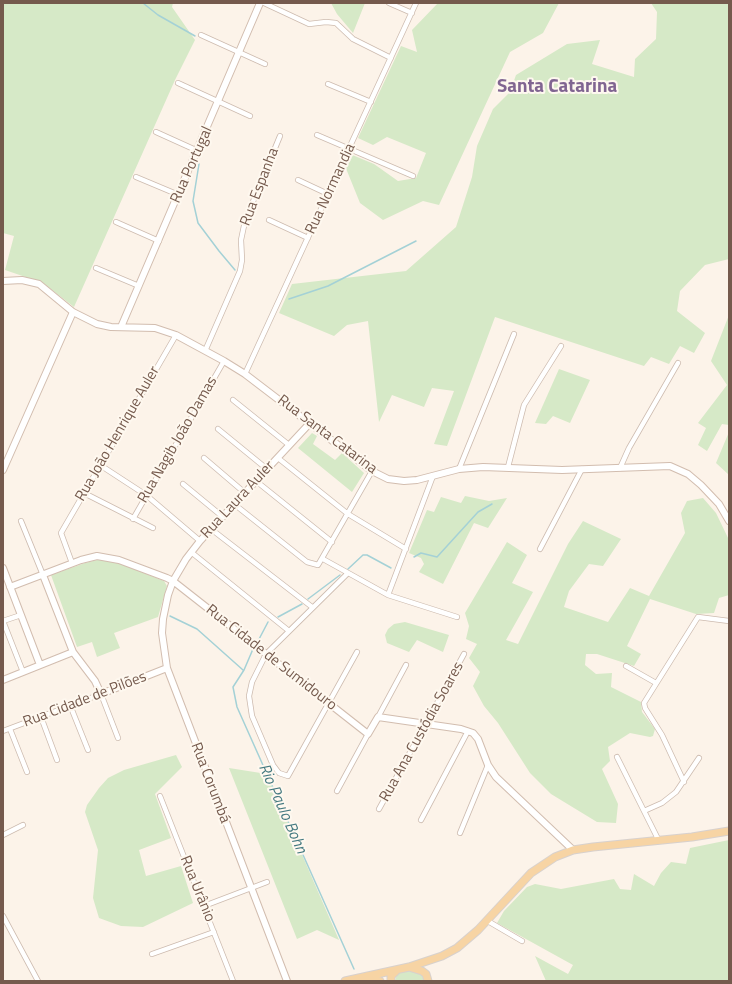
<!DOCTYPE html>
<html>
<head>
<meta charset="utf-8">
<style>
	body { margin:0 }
	#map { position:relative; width:732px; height:984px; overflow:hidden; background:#fcf3e9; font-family:"Titillium Web",sans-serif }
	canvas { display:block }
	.frame { position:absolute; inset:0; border:4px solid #755a4d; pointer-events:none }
</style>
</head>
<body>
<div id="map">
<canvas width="732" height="984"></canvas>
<div class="frame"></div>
</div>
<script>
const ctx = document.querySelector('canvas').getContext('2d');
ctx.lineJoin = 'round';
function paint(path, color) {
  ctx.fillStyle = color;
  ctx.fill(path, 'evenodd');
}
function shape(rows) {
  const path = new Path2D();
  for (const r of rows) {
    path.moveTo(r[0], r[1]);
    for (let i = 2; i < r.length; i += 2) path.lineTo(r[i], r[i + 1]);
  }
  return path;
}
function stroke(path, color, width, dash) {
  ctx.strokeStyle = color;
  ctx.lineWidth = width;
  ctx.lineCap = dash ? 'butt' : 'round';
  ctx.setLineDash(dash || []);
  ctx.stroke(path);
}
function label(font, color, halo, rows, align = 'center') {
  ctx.font = font + ' "Titillium Web",sans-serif';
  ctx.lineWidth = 4;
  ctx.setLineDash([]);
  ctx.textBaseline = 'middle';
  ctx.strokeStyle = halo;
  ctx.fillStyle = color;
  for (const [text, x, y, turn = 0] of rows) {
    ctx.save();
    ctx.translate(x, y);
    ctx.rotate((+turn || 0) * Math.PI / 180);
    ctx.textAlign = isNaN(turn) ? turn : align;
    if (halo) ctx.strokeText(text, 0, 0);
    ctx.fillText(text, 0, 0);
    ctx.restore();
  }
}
const green = shape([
	[3,3,173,3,172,7,195,40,175,80,74,307,43,283,5,270,14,236,3,233],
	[331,3,365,3,353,33,337,14],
	[438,3,559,3,543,33,510,52,439,205,423,201,383,220,360,203,345,166,350,154,374,164,398,181,416,178,426,153,387,137,373,145,358,138,401,46,417,52,412,30],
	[651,3,729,3,729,259,705,265,680,291,677,311,705,333,694,353,680,346,669,364,651,357,644,366,495,317,447,446,434,444,454,391,432,388,424,407,392,395,379,422,368,321,347,325,334,336,279,313,292,284,406,271,456,227,472,177,477,146,493,109,510,92,516,75,567,44,600,40,592,64,634,77,635,59,656,39,657,12],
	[729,315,729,425,722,424,707,451,698,445,706,428,698,423,727,385,711,361],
	[559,369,590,380,570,423,553,416,546,424,535,423],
	[729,432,729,475,716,463],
	[312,433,317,436,313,444,335,460,342,453,364,473,352,492,298,448],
	[465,496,489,501,507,498,488,528,474,523,443,584,419,572,424,564,421,558,409,553,427,510,434,512,441,497,461,503],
	[703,498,716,513,729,540,729,595,719,598,714,613,696,614,650,599,627,646,641,654,634,666,597,654,586,654,585,665,596,674,612,673,611,687,641,702,642,712,655,729,653,736,650,737,630,733,608,747,610,761,602,769,618,804,616,823,597,822,551,794,530,773,498,723,484,706,473,686,480,672,469,658,477,644,466,639,469,626,465,613,507,542,527,555,512,583,533,592,506,640,518,644,568,544,583,521,621,539,603,566,589,564,569,591,564,607,608,622,630,588,649,596,685,533,681,513,687,501],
	[97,560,109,560,121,564,164,581,167,586,158,617,114,633,120,648,97,657,92,642,77,647,51,575,85,563],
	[405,622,449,635,443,652,417,640,409,652,387,643,385,635,388,629,394,624],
	[176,755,182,767,155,794,171,838,139,850,146,876,181,866,193,903,143,927,121,926,99,918,93,898,98,850,85,812,87,805,99,788,108,778,124,770],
	[229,768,267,774,339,940,317,930,297,939],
	[729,840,729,981,546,981,535,956,568,974,573,965,497,923,504,911,527,887,535,884,561,889,614,879,620,889,631,890,634,874,654,886,661,873,671,862,686,864,690,848],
	[414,970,422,975,424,981,395,981,397,974,401,971]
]);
const stream = shape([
	[143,3,158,15,195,36],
	[199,164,193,201,198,223,219,251,235,270],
	[289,299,328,286,416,241],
	[414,557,421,553,437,557,478,512,492,504],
	[348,569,363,555,367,555,391,568],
	[308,599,340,575],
	[170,616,197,629,243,670],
	[278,617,302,604],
	[257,643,268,622],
	[253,649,244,670,233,687,237,707,354,969]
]);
const street = shape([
	[264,3,309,24,326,22,336,23,353,39,391,58],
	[389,3,412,13],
	[201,35,265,64],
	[178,83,250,116],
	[328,84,371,102],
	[156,132,198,151],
	[317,135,413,176],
	[136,177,179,195],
	[298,180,328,194],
	[269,220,308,238],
	[116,222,159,241],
	[96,268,139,286],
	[205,351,240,271,242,260,241,240,245,221,280,136],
	[245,374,416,3],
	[233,400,289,445],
	[218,429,267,469],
	[204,458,245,493],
	[278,458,348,514,406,549],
	[100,465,146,495,200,541],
	[508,467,524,405,561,346],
	[620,468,629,448,678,363],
	[459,469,514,334],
	[256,481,332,542],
	[183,484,223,517],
	[84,493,153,528],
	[234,504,307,562,318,565,372,471],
	[133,519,224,361],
	[21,521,43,575],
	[211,529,312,607],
	[540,549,582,469],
	[191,552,289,631],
	[323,559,388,595,457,617],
	[72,563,61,533,176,335],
	[347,574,266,654,252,682,249,696,252,716,273,765,279,773,288,776,357,652],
	[388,595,433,476],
	[3,621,23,672],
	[3,621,21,615],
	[626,666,656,683],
	[70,705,88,750],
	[41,717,57,760],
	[378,717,406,665],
	[10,729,27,772],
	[3,731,101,694,118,738],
	[617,757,659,841],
	[684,782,662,735,645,708,644,703,698,617,729,621],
	[337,791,368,734],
	[160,796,233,981],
	[379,809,464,654],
	[644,811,662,803,676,792,699,758],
	[421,820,468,731],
	[460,833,488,765],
	[3,835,23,825],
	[204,906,267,882],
	[3,916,38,981],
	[486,920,522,941],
	[152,954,214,932]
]);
const secondary = shape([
	[3,281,22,280,39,284,73,312,97,324,111,327,155,328,176,335,224,361,245,374,372,471,388,479,404,481,417,480,459,469,483,467,562,470,670,466,688,474,701,485,719,504,729,521],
	[121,327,260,3],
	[3,470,73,312],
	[3,568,40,665],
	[43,575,73,652,95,681,101,694,167,668],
	[10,587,81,560,97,556,119,560,167,578,173,581,368,734,378,717,461,729,473,733,478,739,488,765,496,777,573,850],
	[3,680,73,652],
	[287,981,167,668,162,633,163,619,168,595,173,581,186,559,200,541,310,423]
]);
const primary = shape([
	[409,967,442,956,457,948,478,930,531,873,555,857,573,850,593,847,692,837,729,831],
	[367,976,380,981],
	[345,981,409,967,422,971,426,974,428,981],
	[391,981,391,976,397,970]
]);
const streetNames = [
	["Rua Portugal",192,165,-66],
	["Rua Espanha",260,187,-69],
	["Rua Normandia",331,189,-65],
	["Rua João Henrique Auler",118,434,-60],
	["Rua Santa Catarina",327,435,37],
	["Rua Nagib João Damas",178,440,-60],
	["Rua Laura Auler",238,500,-47],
	["Rua Cidade de Sumidouro",271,658,38],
	["Rua Cidade de Pilões",85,700,-21],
	["Rua Ana Custódia Soares",422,732,-61],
	["Rua Corumbá",210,783,69],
	["Rua Urânio",197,889,68]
];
const waterNames = [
	["Rio Paulo Bohn",282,809,66]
];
const districtNames = [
	["Santa Catarina",557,87]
];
paint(green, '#d6e9c7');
stroke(stream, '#a4d1d6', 1.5);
stroke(street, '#cdbbaf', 6);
stroke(secondary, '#d2bdaf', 8);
stroke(primary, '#d8d1cd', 9);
stroke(street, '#fff', 4.5);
stroke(secondary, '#fff', 6);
stroke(primary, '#f7d4a4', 7);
label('15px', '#755a4d', '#fef8ef', streetNames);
label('italic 16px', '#447980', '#fef8ef', waterNames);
label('bold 19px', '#806591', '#fef8ef', districtNames);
</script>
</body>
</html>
